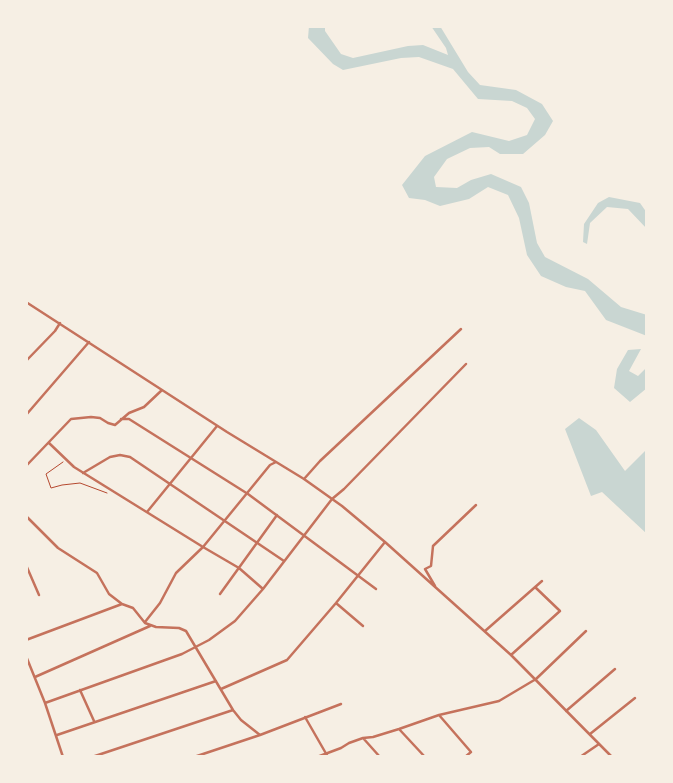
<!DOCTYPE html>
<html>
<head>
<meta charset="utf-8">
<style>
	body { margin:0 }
	#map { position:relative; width:673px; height:783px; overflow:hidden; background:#f6efe4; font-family:Montserrat,sans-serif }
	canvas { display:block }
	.frame { position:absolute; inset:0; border:28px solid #f6efe4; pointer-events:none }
</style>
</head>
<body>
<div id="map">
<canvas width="673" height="783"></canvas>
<div class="frame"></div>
</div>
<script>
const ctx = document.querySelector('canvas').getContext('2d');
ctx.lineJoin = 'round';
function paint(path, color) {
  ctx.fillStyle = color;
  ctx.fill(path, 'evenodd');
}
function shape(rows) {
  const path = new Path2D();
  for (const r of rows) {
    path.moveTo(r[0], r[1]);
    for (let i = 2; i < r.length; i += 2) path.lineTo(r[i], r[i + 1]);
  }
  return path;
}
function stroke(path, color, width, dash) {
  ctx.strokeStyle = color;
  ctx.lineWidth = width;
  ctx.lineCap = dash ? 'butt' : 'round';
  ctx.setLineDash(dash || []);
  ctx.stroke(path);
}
const water = shape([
	[309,26,325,26,325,31,341,54,353,58,408,46,423,45,448,55,446,48,431,26,440,26,468,72,480,85,516,90,542,104,553,121,545,135,523,154,500,154,489,147,470,148,447,159,434,177,436,187,457,188,471,180,491,174,521,187,529,203,537,243,545,257,588,279,621,307,647,315,647,336,606,320,585,291,566,287,541,276,527,255,519,218,508,195,488,187,469,199,440,206,425,200,409,198,402,185,425,156,472,132,509,141,527,135,535,119,527,108,512,101,478,99,453,69,419,57,401,58,343,70,333,64,308,38],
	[609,197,640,203,647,213,647,229,628,209,607,207,590,223,587,244,583,242,584,224,598,203],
	[641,349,629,371,638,376,647,367,647,388,630,402,614,388,617,369,628,350],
	[579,418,596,430,625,471,647,449,647,534,602,492,591,496,565,429]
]);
const path = shape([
	[63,462,46,474,51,488,62,485,80,483,107,493]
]);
const minor = shape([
	[26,302,227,432,304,479,342,506,385,542,511,655,612,757],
	[26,361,55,331,60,323],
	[26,415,89,342],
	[121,419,129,419,248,494,376,589],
	[49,443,74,467,203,547,239,568,263,589],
	[26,466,71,419,91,417,100,418,108,423,115,425,129,413,144,407,162,390],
	[83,473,110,457,120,455,130,457,284,561],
	[304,479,320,461,461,329],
	[147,512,217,426],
	[26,516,58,548,97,573,109,594,122,604,133,608,145,623,156,627,179,628,186,631,233,710,241,720,260,735],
	[26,565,39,595],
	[435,586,425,569,431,566,433,546,476,505],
	[220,594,277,515],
	[336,603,363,626],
	[145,622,160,603,176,573,203,547,270,465,276,462],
	[485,631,542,581],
	[26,640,122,604],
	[511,655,560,611,535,587],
	[26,656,45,703,63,757],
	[35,677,150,626],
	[221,689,287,660,336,603,385,542],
	[80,690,94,721],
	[45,703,182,654,209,640,235,621,263,589,332,499,344,489,466,364],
	[566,711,615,669],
	[439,715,471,752,465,757],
	[305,717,328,757],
	[399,729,425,757],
	[590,734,635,698],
	[57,735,216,681],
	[363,738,380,757],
	[92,757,233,710],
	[194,757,260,735,341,704],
	[317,757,341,748,349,743,363,738,373,737,399,729,439,715,499,701,536,679,586,631],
	[580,757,599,744]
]);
paint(water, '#c9d6d2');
stroke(path, '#b5482f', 1);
stroke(minor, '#c5725c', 2.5);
</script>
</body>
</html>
